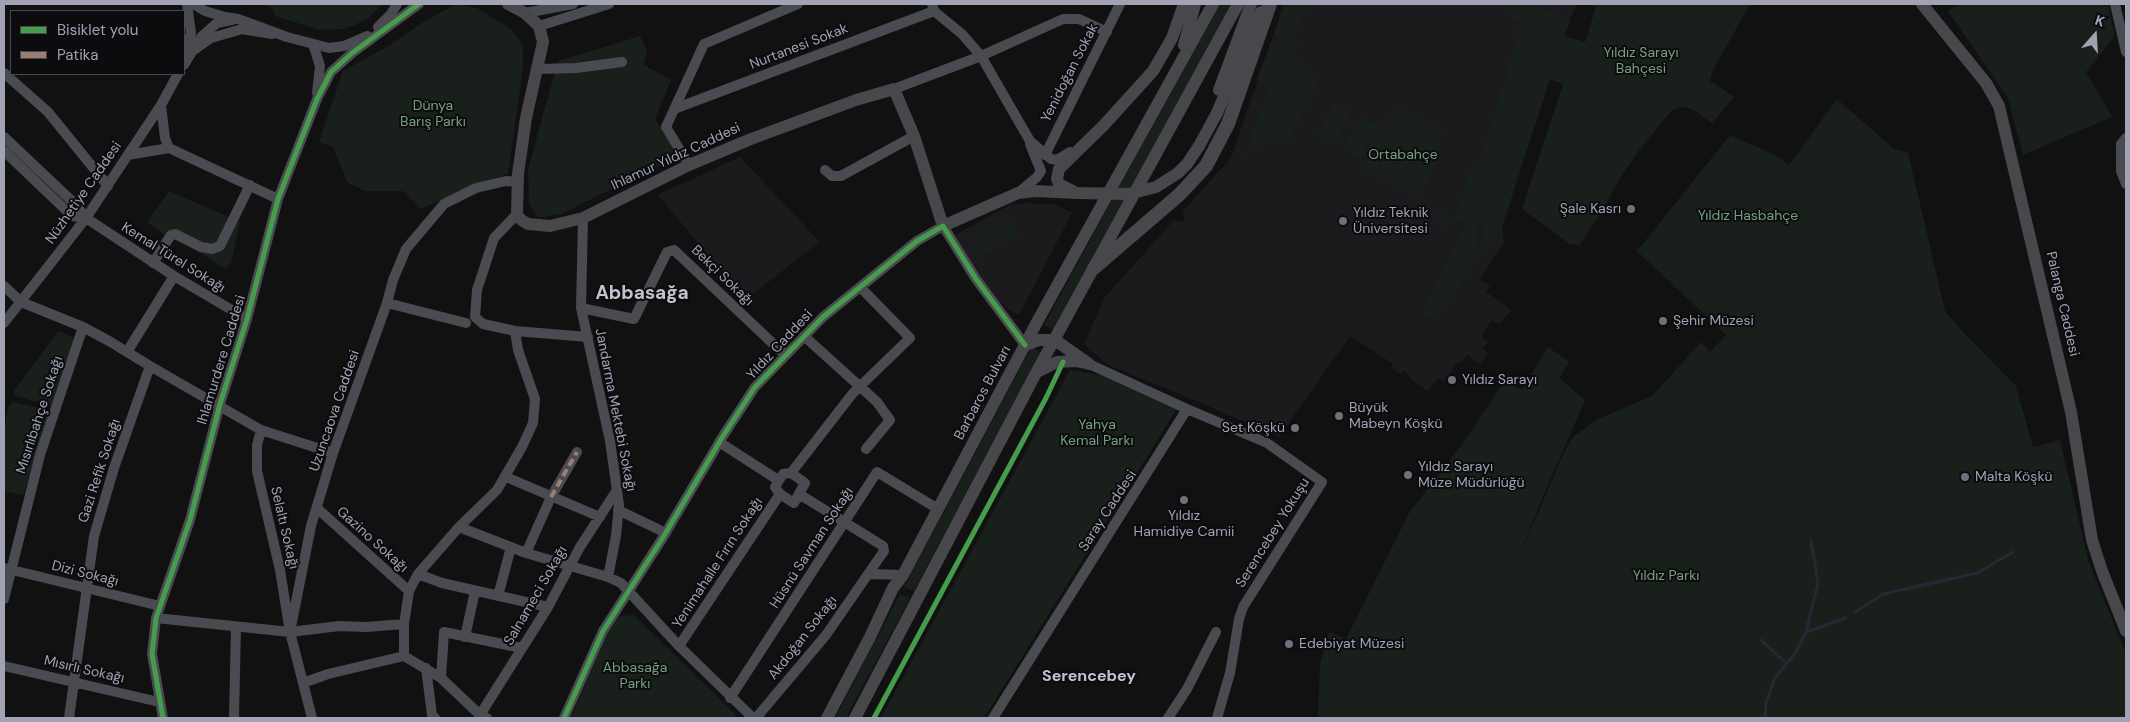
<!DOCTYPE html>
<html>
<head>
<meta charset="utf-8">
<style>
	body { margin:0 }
	#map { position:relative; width:2130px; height:722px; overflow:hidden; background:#111; font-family:"DM Sans",sans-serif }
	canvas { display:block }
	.frame { position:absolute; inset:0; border:5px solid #a0a3b4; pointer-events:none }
	.legend { position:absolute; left:10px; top:10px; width:175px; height:65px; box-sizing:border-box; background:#0c0b0d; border:1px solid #474850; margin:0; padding:6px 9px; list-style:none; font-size:15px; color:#a0a3b4 }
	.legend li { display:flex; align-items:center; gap:10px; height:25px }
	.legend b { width:25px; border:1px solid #474850 }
	.north { position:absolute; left:2070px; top:10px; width:50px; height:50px; -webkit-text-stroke:4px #0c0b0d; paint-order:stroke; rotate:19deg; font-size:14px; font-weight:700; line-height:20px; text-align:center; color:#a0a3b4 }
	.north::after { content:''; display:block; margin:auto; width:18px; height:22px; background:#a0a3b4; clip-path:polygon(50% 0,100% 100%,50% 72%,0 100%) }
</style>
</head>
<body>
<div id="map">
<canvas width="2130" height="722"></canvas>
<div class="frame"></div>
<ul class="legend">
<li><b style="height:6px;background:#469c4c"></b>Bisiklet yolu</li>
<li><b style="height:6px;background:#9b7d72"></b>Patika</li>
</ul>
<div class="north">K</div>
</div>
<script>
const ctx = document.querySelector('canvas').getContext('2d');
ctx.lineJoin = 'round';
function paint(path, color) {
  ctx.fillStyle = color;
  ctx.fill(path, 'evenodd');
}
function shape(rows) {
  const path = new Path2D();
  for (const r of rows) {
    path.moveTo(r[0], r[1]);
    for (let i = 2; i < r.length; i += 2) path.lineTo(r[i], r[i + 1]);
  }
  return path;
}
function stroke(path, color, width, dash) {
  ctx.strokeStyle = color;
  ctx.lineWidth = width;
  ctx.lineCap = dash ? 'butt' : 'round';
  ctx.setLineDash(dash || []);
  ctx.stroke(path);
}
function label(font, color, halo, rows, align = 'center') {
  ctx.font = font + ' "DM Sans",sans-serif';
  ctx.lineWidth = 4;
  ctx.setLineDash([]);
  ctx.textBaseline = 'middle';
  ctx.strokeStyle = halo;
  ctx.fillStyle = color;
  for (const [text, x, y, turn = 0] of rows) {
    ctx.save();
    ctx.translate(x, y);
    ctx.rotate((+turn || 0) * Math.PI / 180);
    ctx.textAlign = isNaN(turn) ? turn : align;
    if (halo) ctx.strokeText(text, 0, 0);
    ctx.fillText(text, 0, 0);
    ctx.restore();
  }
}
const built = shape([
	[1284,4,1577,4,1566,28,1502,226,1504,243,1480,279,1490,286,1486,292,1512,310,1499,324,1492,320,1481,336,1488,342,1483,349,1488,353,1480,364,1467,355,1461,363,1458,362,1444,382,1438,378,1428,391,1409,378,1410,376,1403,371,1401,374,1391,368,1393,364,1350,336,1279,437,1199,402,1108,365,1084,344,1104,298,1174,220,1180,222,1185,220,1182,212,1231,158],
	[740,157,820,242,745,300,658,195],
	[1025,203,1054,204,1072,213,1019,315,1009,310,981,283,955,235,1010,205]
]);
const green = shape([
	[266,4,382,4,368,18,355,25,342,29,320,30,275,16,272,8],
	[456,4,477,8,510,28,523,45,523,67,508,174,472,186,421,209,403,191,365,191,347,182,333,147,319,142,343,71,390,45,423,22],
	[1219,4,1231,4,1053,329,1044,325],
	[1284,4,1309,4,1293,39,1299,43,1295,48,1273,36],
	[1510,4,1530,4,1570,21,1564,36,1585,42,1596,7,1588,4,1750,4,1712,72,1710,81,1734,97,1712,123,1692,109,1682,107,1672,110,1640,149,1620,178,1603,210,1579,245,1570,244,1522,209,1563,84,1550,79,1502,227,1484,252,1481,249,1483,228,1480,219,1473,216,1465,217,1449,225,1444,225,1437,217,1438,212,1455,217,1469,173,1479,163,1521,29,1518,28,1520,21,1512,19,1513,15,1505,13],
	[1958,4,2108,4,2115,36,2086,72,2112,117,2023,155,2008,98,1948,11],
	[640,36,647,51,644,65,671,80,655,119,669,139,677,157,561,214,539,218,529,204,528,169,558,61],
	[1271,42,1284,49,1319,83,1287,143,1269,142,1245,156,1268,90,1257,79],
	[1837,99,1894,149,1908,152,1945,311,1963,332,2016,386,2033,447,2060,440,2088,560,2126,654,2126,718,1318,718,1320,664,1329,632,1346,639,1409,513,1461,446,1505,381,1522,390,1548,347,1569,362,1559,378,1585,400,1542,499,1516,564,1564,452,1573,437,1598,419,1652,396,1701,342,1710,352,1726,335,1637,251,1730,135,1773,154,1789,165],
	[1334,103,1350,112,1334,144,1317,135],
	[1396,105,1443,130,1427,182,1418,198,1363,169],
	[1361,118,1378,126,1361,158,1344,150],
	[169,191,240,222,231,263,226,269,175,237,173,241,147,222],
	[1007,215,1018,236,977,258,966,237],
	[1471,220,1476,222,1478,228,1473,260,1469,272,1434,319,1422,313,1460,237],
	[58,331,74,338,51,406,15,396,14,391],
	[1032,346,1040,353,914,591,904,587],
	[1070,370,1100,375,1176,410,984,718,881,718],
	[14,402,46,410,49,415,23,495,4,491,4,428,9,405],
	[900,594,910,598,846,718,835,718],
	[634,615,735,714,736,718,571,718,608,632,620,616]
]);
const stream = shape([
	[1855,612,1883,594,1977,573,2013,552],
	[1806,632,1846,618],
	[1761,640,1787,664],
	[1765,718,1766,703,1775,678,1796,652,1806,632,1818,583,1811,541]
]);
const minor = shape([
	[193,4,205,11,225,17,238,19,287,37,329,48,344,46,367,36],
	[932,4,934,11,962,34,981,56,1030,141,1051,159,1057,160,1070,152],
	[2115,4,2126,52],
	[525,13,573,4],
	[539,26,609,4],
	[378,27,391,14,397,4],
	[313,44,320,66,317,93],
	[194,50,211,38,242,29,272,34],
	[184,57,191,33,187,4],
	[184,65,201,37,217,23,232,20],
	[537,69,576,68,622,62],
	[4,73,48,112,108,186],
	[894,89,981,56,1063,19,1079,19,1107,32],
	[161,105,165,138,169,148],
	[674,109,934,11],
	[4,137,75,204,86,218,174,276,247,319],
	[2126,138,2121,144,2121,171,2126,184],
	[169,148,278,199],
	[4,151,72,216,86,218],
	[128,155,169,148],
	[1045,155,1120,4],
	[689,165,666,127,704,44,798,4],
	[825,170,832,176,841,176,914,136],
	[1018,193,1037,177,1041,171,1030,144],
	[517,214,494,238,477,290,475,317,483,324,515,331,588,337],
	[583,218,581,308,610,441,619,505,616,536,608,577],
	[153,263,171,235,175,234,201,247,212,249,220,246,250,185],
	[4,286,21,302,83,327,109,341,150,366,261,430,333,453],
	[387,303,466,323],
	[581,308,634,319,667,252,674,250,785,355],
	[4,323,86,218,161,105,178,74],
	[804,336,877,402,890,420,866,449],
	[127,352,174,276],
	[1187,409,1267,443,1322,482,1243,607,1239,619,1230,673,1217,718],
	[261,430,257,445,257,471,280,570,289,626],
	[719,442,778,480],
	[791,473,853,393,910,338,860,287],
	[791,473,805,483,794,503,780,494,775,487,783,474,791,473],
	[506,477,600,517],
	[318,509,409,591],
	[618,510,666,533],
	[459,527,526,553,608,577,621,583,679,646,753,718],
	[526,553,551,497,577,452],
	[4,568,160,606],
	[418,574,442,583,548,607],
	[870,574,903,575],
	[498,596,511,547],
	[4,599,40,455,83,327],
	[156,618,290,632,339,626,366,627,404,624],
	[465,637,475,591],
	[679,646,780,494],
	[4,666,159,702],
	[426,668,432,715,435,718],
	[441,678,444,632,522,648],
	[303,683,328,674,404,656],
	[730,698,877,472,938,509],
	[480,715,548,607,580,547,617,490],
	[69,718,94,536,114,468,150,366],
	[163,718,152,654,156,618,190,520,220,404,247,319,278,199,317,99,331,72,352,53,419,4],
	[234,718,236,627],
	[312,718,290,632,311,526,333,453,387,303,393,280,406,249,444,204,476,188,506,181,518,182],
	[487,718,480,715,441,678,404,656,404,624,409,591,418,574,459,527,497,490,522,447,533,423,535,399,518,350,515,331],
	[564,718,603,631,662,539,723,436,755,387,823,317,917,241,943,226,976,279,1025,345],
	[756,718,826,635,884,551,883,546,799,494],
	[993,718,1187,409,1089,364],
	[1168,718,1187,689,1216,632]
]);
const major = shape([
	[508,4,525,13,539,26,543,42,526,118,518,174,517,214,520,219,528,224,550,226,583,218,689,165,751,139,856,100,894,89,914,136,943,226,1018,193,1035,191,1077,193],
	[1922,4,1986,83,1999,106,2071,412,2092,540,2102,571,2126,631],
	[1184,45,1195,4],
	[1219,90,1251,4],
	[1199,146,1217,113,1261,12],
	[1073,191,1059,184,1057,179,1059,169,1104,125,1153,71,1172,38,1184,4],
	[1025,345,1039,340,1055,340,1089,364],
	[1037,372,1057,362,1076,361,1087,363],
	[827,718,869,639,893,588,903,575,1037,322,1213,4],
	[855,718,1036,373,1238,4]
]);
const highway = shape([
	[1094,268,1179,195,1206,166,1228,124,1270,4]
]);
const majorBridge = shape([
	[1077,193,1129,194,1156,187,1178,173,1187,164,1199,146]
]);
const quiet = shape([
	[551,497,577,452]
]);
const cycleway = shape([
	[163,718,152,654,156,618,190,520,220,404,247,319,278,199,317,99,331,72,352,53,419,4],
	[564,718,603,631,662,539,723,436,755,387,823,317,917,241,943,226,976,279,1025,345],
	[874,718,1046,398,1063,362]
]);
const markers = [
	[1631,209,5,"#6e707b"],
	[1343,221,5,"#6e707b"],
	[1663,321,5,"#6e707b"],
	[1452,380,5,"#6e707b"],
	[1339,416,5,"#6e707b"],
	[1295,428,5,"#6e707b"],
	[1408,475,5,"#6e707b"],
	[1965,477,5,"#6e707b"],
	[1184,500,5,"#6e707b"],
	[1289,644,5,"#6e707b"]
];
const streetNames = [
	["Nurtanesi Sokak",799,47,-21],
	["Yenidoğan Sokak",1070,73,-63],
	["Ihlamur Yıldız Caddesi",676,157,-25],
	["Nüzhetiye Caddesi",84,193,-55],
	["Kemal Türel Sokağı",173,258,32],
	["Bekçi Sokağı",722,276,44],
	["Palanga Caddesi",2062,304,77],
	["Yıldız Caddesi",780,345,-47],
	["Ihlamurdere Caddesi",222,360,-73],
	["Barbaros Bulvarı",983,393,-62],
	["Jandarma Mektebi Sokağı",615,410,79],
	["Uzuncaova Caddesi",335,411,-71],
	["Mısırlıbahçe Sokağı",40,415,-72],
	["Gazi Refik Sokağı",100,471,-72],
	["Saray Caddesi",1108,511,-57],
	["Selaltı Sokağı",284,528,77],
	["Serencebey Yokuşu",1273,533,-58],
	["Gazino Sokağı",372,540,42],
	["Hüsnü Savman Sokağı",812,548,-57],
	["Yenimahalle Fırın Sokağı",718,563,-57],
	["Dizi Sokağı",85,574,14],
	["Salnameci Sokağı",536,596,-60],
	["Akdoğan Sokağı",803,638,-52],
	["Mısırlı Sokağı",84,670,13]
];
const parkNames = [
	["Yıldız Sarayı",1641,53],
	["Bahçesi",1641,69],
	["Dünya",433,106],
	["Barış Parkı",433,122],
	["Ortabahçe",1403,155],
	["Yıldız Hasbahçe",1748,216],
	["Yahya",1097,425],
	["Kemal Parkı",1097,441],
	["Yıldız Parkı",1666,576],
	["Abbasağa",635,668],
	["Parkı",635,684]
];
const poiNames = [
	["Şale Kasrı",1621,209,"right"],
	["Yıldız Teknik",1353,213],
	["Üniversitesi",1353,229],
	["Şehir Müzesi",1673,321],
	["Yıldız Sarayı",1462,380],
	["Büyük",1349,408],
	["Mabeyn Köşkü",1349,424],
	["Set Köşkü",1285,428,"right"],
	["Yıldız Sarayı",1418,467],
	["Müze Müdürlüğü",1418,483],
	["Malta Köşkü",1975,477],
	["Yıldız",1184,516,"center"],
	["Hamidiye Camii",1184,532,"center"],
	["Edebiyat Müzesi",1299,644]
];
const quarterNames = [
	["Serencebey",1089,677]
];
const districtNames = [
	["Abbasağa",642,294]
];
paint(built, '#1b1b1d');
paint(green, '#19201b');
stroke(stream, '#242a33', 3);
stroke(minor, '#4a4b51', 10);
stroke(major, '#47474c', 12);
stroke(highway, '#48484c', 14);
stroke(majorBridge, '#47474c', 12);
stroke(quiet, '#9b7d72', 4, [8, 4]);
stroke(cycleway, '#469c4c', 5);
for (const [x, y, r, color] of markers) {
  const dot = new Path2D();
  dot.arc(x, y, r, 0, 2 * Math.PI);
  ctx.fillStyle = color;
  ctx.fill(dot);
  stroke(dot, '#0c0b0d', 2);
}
label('14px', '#a0a3b4', '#0c0b0d', streetNames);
label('14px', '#75a180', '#0c0b0d', parkNames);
label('14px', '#a0a3b4', '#0c0b0d', poiNames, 'left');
label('bold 16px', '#c2c3d0', '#0c0b0d', quarterNames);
label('bold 19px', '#c2c3d0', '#0c0b0d', districtNames);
</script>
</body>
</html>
